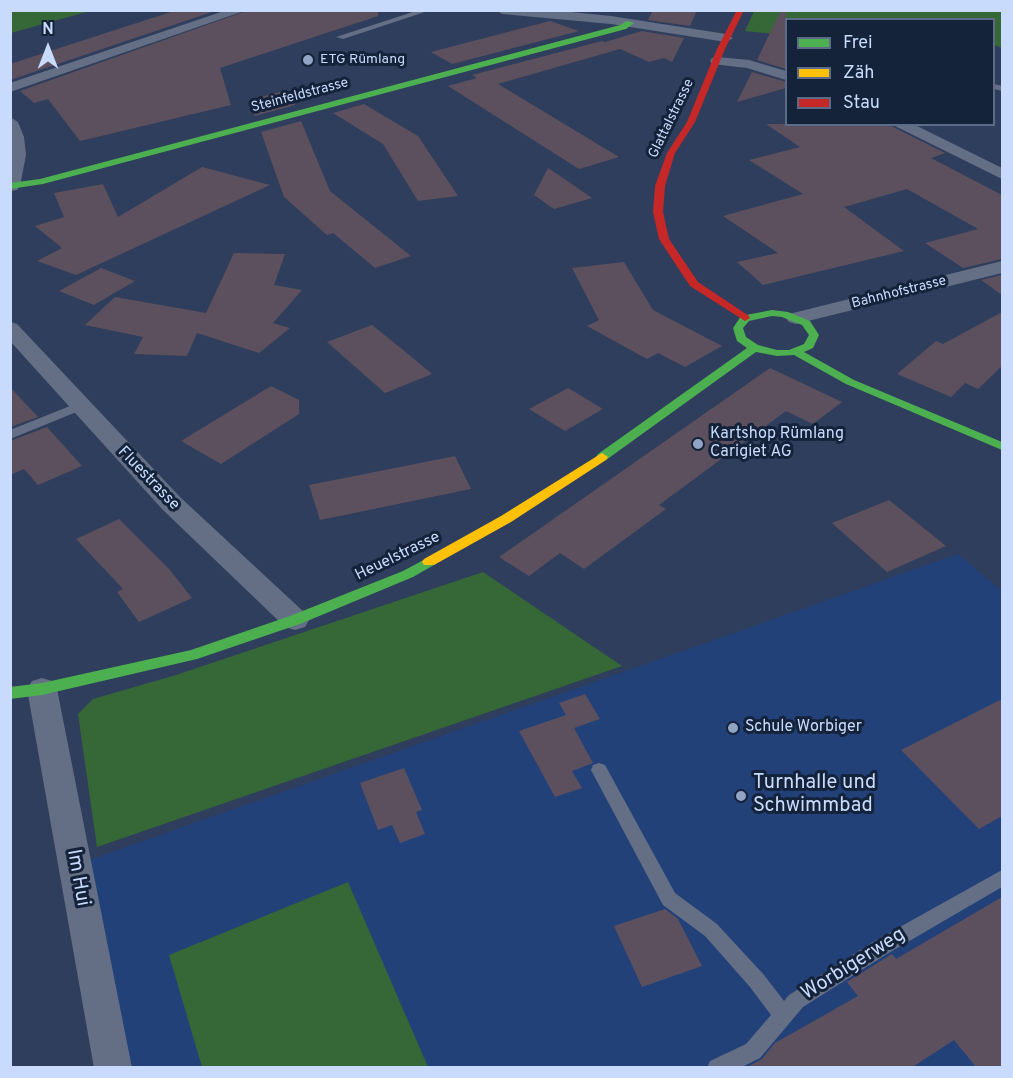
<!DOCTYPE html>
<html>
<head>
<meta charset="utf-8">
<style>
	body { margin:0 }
	#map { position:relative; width:1013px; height:1078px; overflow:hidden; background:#2f3e5c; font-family:Overpass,sans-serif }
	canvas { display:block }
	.frame { position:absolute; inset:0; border:12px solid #c8dbfc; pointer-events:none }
	.legend { position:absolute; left:785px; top:18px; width:210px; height:108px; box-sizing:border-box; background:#14223a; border:2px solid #5c6c88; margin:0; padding:8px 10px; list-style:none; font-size:18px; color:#c8dbfc }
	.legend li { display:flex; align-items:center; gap:12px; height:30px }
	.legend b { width:30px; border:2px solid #5c6c88 }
	.north { position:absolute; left:18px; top:18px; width:60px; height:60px; -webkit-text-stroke:4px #14223a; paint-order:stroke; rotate:0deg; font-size:16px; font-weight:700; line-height:24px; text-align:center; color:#c8dbfc }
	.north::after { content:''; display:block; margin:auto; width:21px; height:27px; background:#c8dbfc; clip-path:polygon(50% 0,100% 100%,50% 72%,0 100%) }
</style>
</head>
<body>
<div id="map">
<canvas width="1013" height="1078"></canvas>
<div class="frame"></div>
<ul class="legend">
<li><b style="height:8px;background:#4caf50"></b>Frei</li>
<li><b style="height:8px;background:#ffc107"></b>Zäh</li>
<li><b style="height:8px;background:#c62828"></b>Stau</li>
</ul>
<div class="north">N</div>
</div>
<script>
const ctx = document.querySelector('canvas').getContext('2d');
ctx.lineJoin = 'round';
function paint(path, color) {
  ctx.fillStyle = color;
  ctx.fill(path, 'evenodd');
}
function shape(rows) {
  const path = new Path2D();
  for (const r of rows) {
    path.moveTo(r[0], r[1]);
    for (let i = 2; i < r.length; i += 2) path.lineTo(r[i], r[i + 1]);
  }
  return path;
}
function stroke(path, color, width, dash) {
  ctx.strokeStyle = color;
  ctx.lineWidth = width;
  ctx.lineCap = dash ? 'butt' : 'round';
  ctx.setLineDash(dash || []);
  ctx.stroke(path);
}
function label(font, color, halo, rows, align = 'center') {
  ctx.font = font + ' Overpass,sans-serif';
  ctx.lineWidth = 6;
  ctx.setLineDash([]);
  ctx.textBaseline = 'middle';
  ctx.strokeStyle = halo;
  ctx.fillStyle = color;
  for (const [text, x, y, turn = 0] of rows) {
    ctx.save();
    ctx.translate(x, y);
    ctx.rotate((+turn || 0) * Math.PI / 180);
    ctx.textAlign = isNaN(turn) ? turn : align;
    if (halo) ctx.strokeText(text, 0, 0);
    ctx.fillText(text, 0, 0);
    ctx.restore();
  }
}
const built = shape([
	[958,554,1002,591,1002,1067,122,1067,75,865]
]);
const green = shape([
	[11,10,90,10,90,11,11,33],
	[754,11,1002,11,1002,48,994,45,994,20,786,20,786,35,745,31],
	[483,572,622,666,97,847,78,714,93,699,176,675],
	[348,882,428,1067,202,1067,169,955]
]);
const building = shape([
	[177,10,218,10,10,80,10,64],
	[249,10,378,10,378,16,220,68,231,105,80,141,48,99,34,103,20,91],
	[653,10,697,10,690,26,648,20],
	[781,10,786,10,786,69,757,60],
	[550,21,579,31,452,64,431,52],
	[642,31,684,38,672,62,664,58,649,62,620,49,498,84,619,157,579,169,448,86,477,78,472,75,602,41,614,46,605,42],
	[752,72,786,82,786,88,737,102],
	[288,90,295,105,255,116,249,100],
	[364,104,418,136,458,196,418,201,383,144,333,113],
	[301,121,330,191,411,256,375,268,333,233,327,235,284,197,261,132],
	[766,124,887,124,945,153,931,158,1002,195,1002,259,963,268,925,243,978,229,907,189,844,207,904,251,763,285,737,262,778,253,723,216,803,194,749,160,800,147],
	[202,167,270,185,76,275,37,261,62,248,35,226,64,217,54,193,103,184,118,217],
	[548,168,569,182,592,198,554,209,534,195],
	[234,253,285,254,274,285,302,290,273,323,290,328,259,353,197,333,187,356,134,354,143,337,85,325,115,297,206,313,200,326],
	[624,262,653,310,722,346,685,367,658,353,647,359,587,326,599,320,572,268],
	[101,268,135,281,94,305,59,291],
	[1002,275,1002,295,981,280],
	[1002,312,1002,366,978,389,965,383,951,397,897,374,936,341,943,344],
	[372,325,402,349,432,374,385,393,327,342],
	[770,368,842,402,813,424,786,411,659,505,666,509,584,569,560,553,529,576,499,557],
	[271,386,299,400,299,414,221,464,181,441],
	[10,387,38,417,10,427],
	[568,388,603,409,565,431,529,409],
	[47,427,82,466,38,485,24,469,10,475,10,441],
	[455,456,471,489,320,520,309,485],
	[889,500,946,546,887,572,832,523],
	[119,519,170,570,192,598,139,622,117,592,123,589,76,539],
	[585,694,600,719,574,728,593,763,572,771,582,788,555,797,519,731,566,715,559,703],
	[1002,699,1002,816,979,829,901,750],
	[404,768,422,810,416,812,425,834,400,843,392,825,378,830,360,783],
	[1002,897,1002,1068,977,1068,954,1040,911,1068,746,1068,762,1059,775,1043,858,996,847,982,892,954,896,959],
	[665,909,678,919,702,966,642,987,614,926]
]);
const lane = shape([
	[419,10,431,10,343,39,336,37,419,10],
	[994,84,1002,86,1002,91,994,89,994,84],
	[80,402,84,403,86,406,84,409,10,439,10,430,80,402],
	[599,763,605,765,675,893,717,924,764,975,784,1001,789,995,873,942,1002,870,1002,887,887,954,803,1007,760,1058,740,1068,707,1068,710,1061,746,1044,771,1015,750,987,705,936,663,905,591,770,593,765,599,763]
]);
const street = shape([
	[227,10,247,10,10,92,10,83,227,10],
	[496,10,551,10,611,16,726,34,733,38,726,42,611,24,502,14,496,10],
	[717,57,749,60,786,71,786,80,747,68,712,64,710,61,712,58,717,57],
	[10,117,18,122,24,137,26,155,20,186,17,190,11,191,10,117],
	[891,124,913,124,1002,168,1002,179,891,124],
	[1002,261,1002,273,796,324,789,322,786,318,789,314,1002,261],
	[10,322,17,324,180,497,305,613,309,620,305,627,295,630,285,627,162,509,10,341,10,322],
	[42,678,52,681,57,689,132,1068,94,1068,27,689,32,681,42,678]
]);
const fast = shape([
	[627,21,634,23,626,29,43,184,10,189,10,183,40,179,620,25,627,21],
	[772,310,788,312,810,321,819,335,813,348,804,352,854,380,1002,442,1002,450,846,384,794,355,777,356,756,352,606,460,598,460,596,457,598,454,747,348,737,341,733,328,741,316,772,310],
	[772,316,782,317,802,325,809,335,804,344,789,350,777,350,758,345,746,337,743,328,749,321,772,316],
	[429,557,436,562,434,565,413,577,300,624,197,659,42,695,10,699,10,687,42,683,191,650,290,616,403,571,429,557]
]);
const slow = shape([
	[602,453,608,457,606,460,511,522,434,565,424,565,422,562,424,559,501,516,602,453]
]);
const jam = shape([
	[737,10,744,10,725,49,695,122,675,153,665,186,663,212,669,239,698,282,749,316,750,318,745,321,690,286,659,239,653,212,655,186,667,153,687,122,717,49,737,10]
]);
const markers = [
	[308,60,6,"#92a4c4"],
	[698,444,6,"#92a4c4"],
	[733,728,6,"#92a4c4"],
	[741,796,6,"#92a4c4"]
];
const farPoinames = [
	["ETG Rümlang",320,60]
];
const farStreetnames = [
	["Steinfeldstrasse",300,96,-15],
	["Glattalstrasse",672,119,-64],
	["Bahnhofstrasse",899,293,-14]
];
const poiNames = [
	["Kartshop Rümlang",710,435],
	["Carigiet AG",710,453],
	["Schule Worbiger",745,728]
];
const streetNames = [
	["Fluestrasse",148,479,46],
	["Heuelstrasse",398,557,-26]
];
const nearPoinames = [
	["Turnhalle und",753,784],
	["Schwimmbad",753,807]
];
const nearStreetnames = [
	["Im Hui",77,878,80],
	["Worbigerweg",854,965,-32]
];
paint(built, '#234179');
paint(green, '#356836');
paint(building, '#5c505e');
paint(lane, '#646f86');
paint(street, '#646f86');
paint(fast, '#4caf50');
paint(slow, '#ffc107');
paint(jam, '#c62828');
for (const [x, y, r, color] of markers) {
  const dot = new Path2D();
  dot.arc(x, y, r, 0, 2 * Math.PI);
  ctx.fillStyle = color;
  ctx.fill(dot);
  stroke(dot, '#14223a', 2);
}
label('14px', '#c8dbfc', '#14223a', farPoinames, 'left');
label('14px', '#c8dbfc', '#14223a', farStreetnames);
label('16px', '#c8dbfc', '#14223a', poiNames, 'left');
label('16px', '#c8dbfc', '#14223a', streetNames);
label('20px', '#c8dbfc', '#14223a', nearPoinames, 'left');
label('20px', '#c8dbfc', '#14223a', nearStreetnames);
</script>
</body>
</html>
